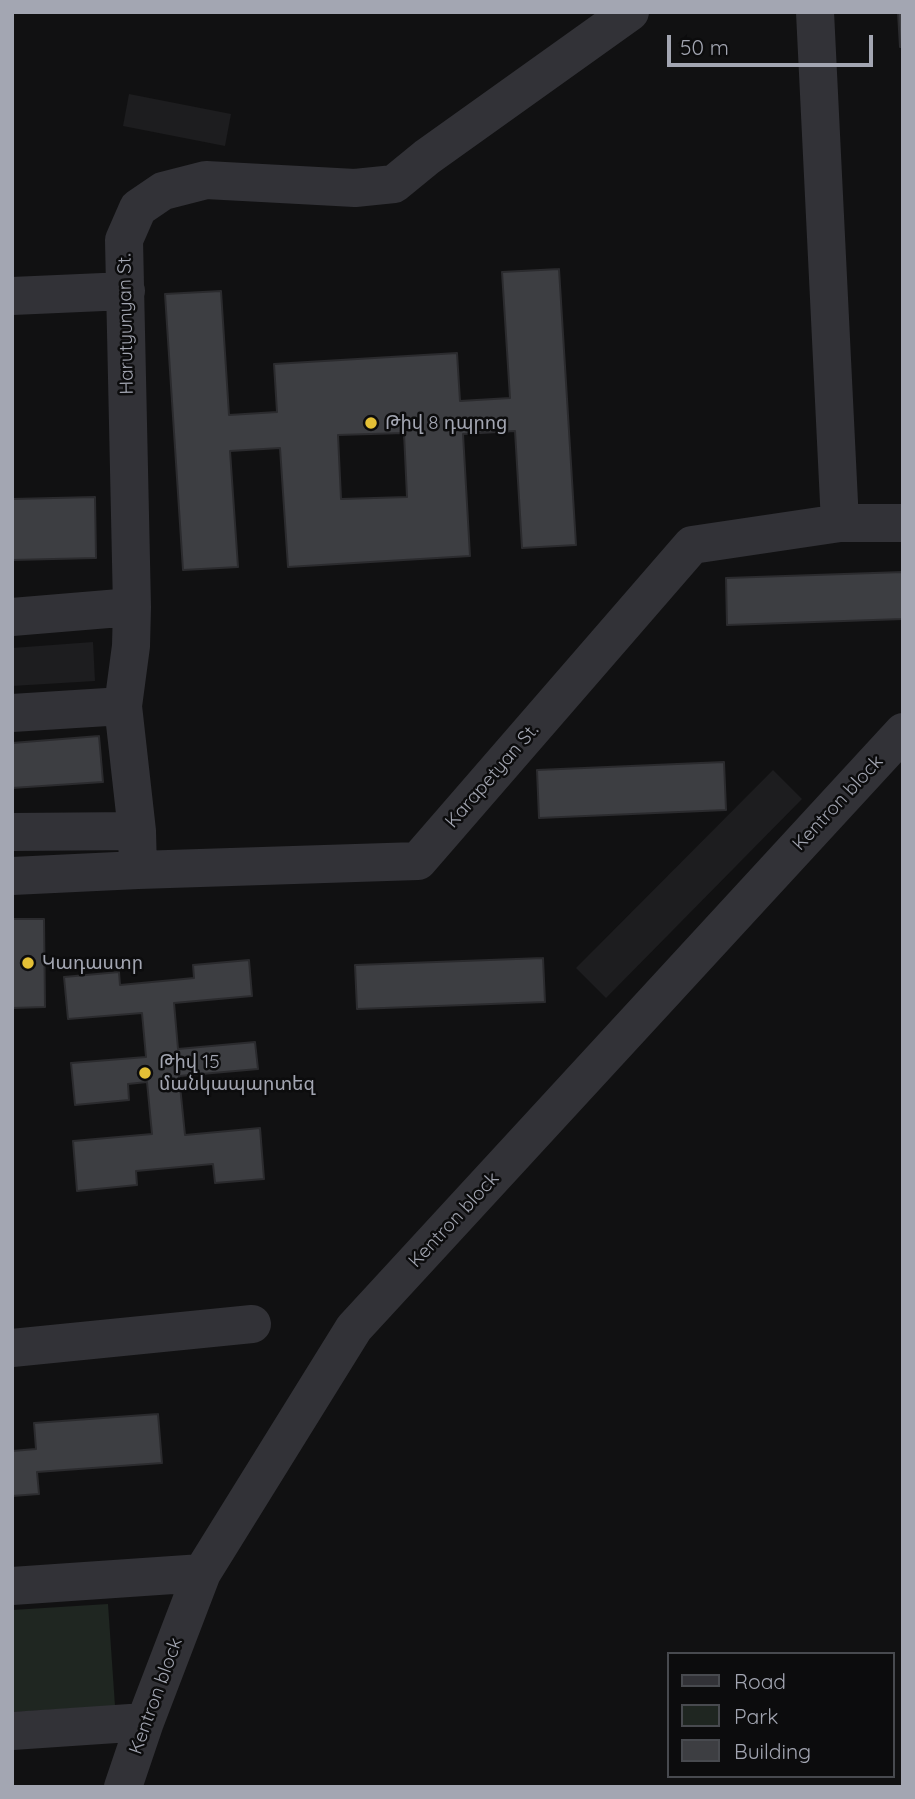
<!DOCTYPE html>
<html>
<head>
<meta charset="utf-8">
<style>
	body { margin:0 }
	#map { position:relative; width:915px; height:1799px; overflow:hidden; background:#111112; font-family:Quicksand,sans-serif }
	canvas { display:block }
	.frame { position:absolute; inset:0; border:14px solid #a3a6b2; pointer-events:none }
	.legend { position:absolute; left:667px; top:1652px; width:228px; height:126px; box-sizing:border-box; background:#0c0c0d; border:2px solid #484a4f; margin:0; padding:9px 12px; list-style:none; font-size:21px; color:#a3a6b2 }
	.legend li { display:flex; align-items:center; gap:14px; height:35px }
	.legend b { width:35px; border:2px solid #484a4f }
	.scale { position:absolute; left:667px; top:35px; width:206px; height:32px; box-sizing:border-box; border:4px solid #a3a6b2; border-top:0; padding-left:9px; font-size:21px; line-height:24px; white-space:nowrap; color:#a3a6b2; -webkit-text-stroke:5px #0c0c0d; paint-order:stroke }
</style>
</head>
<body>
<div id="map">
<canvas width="915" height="1799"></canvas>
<div class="frame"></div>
<ul class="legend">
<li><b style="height:9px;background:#323237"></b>Road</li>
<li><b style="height:19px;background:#1f2621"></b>Park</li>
<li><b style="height:19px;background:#3d3e42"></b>Building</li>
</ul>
<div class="scale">50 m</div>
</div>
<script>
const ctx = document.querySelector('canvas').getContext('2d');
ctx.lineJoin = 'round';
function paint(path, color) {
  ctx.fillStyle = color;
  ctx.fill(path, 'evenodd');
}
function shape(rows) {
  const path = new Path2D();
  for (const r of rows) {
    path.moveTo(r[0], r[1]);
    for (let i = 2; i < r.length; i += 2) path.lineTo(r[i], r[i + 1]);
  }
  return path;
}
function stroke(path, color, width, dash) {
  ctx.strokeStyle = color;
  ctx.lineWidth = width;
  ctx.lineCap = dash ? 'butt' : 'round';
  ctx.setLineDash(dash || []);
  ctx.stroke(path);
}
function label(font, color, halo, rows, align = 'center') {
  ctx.font = font + ' Quicksand,"Noto Sans Armenian",sans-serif';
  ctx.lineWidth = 5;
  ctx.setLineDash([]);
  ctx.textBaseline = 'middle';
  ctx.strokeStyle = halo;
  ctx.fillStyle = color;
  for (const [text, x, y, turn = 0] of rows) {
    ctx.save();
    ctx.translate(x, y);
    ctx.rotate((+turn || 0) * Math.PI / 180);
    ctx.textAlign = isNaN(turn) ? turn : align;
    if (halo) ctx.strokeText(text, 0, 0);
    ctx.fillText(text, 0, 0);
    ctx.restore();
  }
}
const built = shape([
	[129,94,231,114,225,146,123,126],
	[93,642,95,681,12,686,12,648],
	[773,770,802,799,606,998,576,968]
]);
const green = shape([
	[108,1604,115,1706,12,1712,12,1610]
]);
const building = shape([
	[898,12,903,12,903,47,900,47,898,12],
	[559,269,576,545,522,548,515,431,463,434,470,556,288,567,280,448,230,451,238,567,183,570,165,294,221,291,229,415,277,412,274,364,457,353,460,401,510,398,502,272,559,269],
	[404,433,407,497,341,499,338,435,404,433],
	[95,497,96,558,12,560,12,499,95,497],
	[903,572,903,619,727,625,726,578,903,572],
	[99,736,103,782,12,788,12,743,99,736],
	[724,762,726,810,539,818,537,770,724,762],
	[12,919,44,919,45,1007,12,1008,12,919],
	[543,958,545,1002,357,1009,355,965,543,958],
	[249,960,252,996,174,1003,178,1049,255,1042,258,1069,179,1076,185,1135,260,1128,264,1179,215,1183,213,1164,136,1171,137,1185,77,1191,73,1141,152,1134,147,1082,128,1084,129,1100,75,1105,71,1063,146,1057,142,1013,68,1019,64,977,119,972,120,985,194,978,193,965,249,960],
	[158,1414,162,1463,37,1472,39,1494,12,1496,12,1451,36,1449,34,1423,158,1414]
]);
const minor = shape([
	[815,12,840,523],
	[12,296,126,291],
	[12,617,132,607],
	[12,713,123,706],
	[12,832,137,831],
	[138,870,137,831,123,706,131,646,132,607,124,240,138,208,163,191,206,180,355,188,394,184,427,157,630,12],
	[12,876,138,870,418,861,692,545,840,523,903,523],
	[12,1348,252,1324],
	[12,1586,202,1573],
	[12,1731,145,1722],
	[123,1787,145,1722,202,1573,354,1328,903,732]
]);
const markers = [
	[371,423,7,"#e4c036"],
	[28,963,7,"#e4c036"],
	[145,1073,7,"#e4c036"]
];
const streetNames = [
	["Harutyunyan St.",126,324,-91],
	["Karapetyan St.",492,776,-49],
	["Kentron block",838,803,-47],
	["Kentron block",454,1220,-47],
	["Kentron block",156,1696,-70]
];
const poiNames = [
	["Թիվ 8 դպրոց",385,423],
	["Կադաստր",42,963],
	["Թիվ 15",159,1062],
	["մանկապարտեզ",159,1084]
];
paint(built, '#1d1d1f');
paint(green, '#1f2621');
paint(building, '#3d3e42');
stroke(building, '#2b2b2e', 2);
stroke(minor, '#323237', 38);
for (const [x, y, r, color] of markers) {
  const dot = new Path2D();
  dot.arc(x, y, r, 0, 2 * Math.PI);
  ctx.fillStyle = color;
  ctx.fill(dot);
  stroke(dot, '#0c0c0d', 2.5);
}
label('19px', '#a3a6b2', '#0c0c0d', streetNames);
label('19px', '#a3a6b2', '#0c0c0d', poiNames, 'left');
</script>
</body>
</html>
